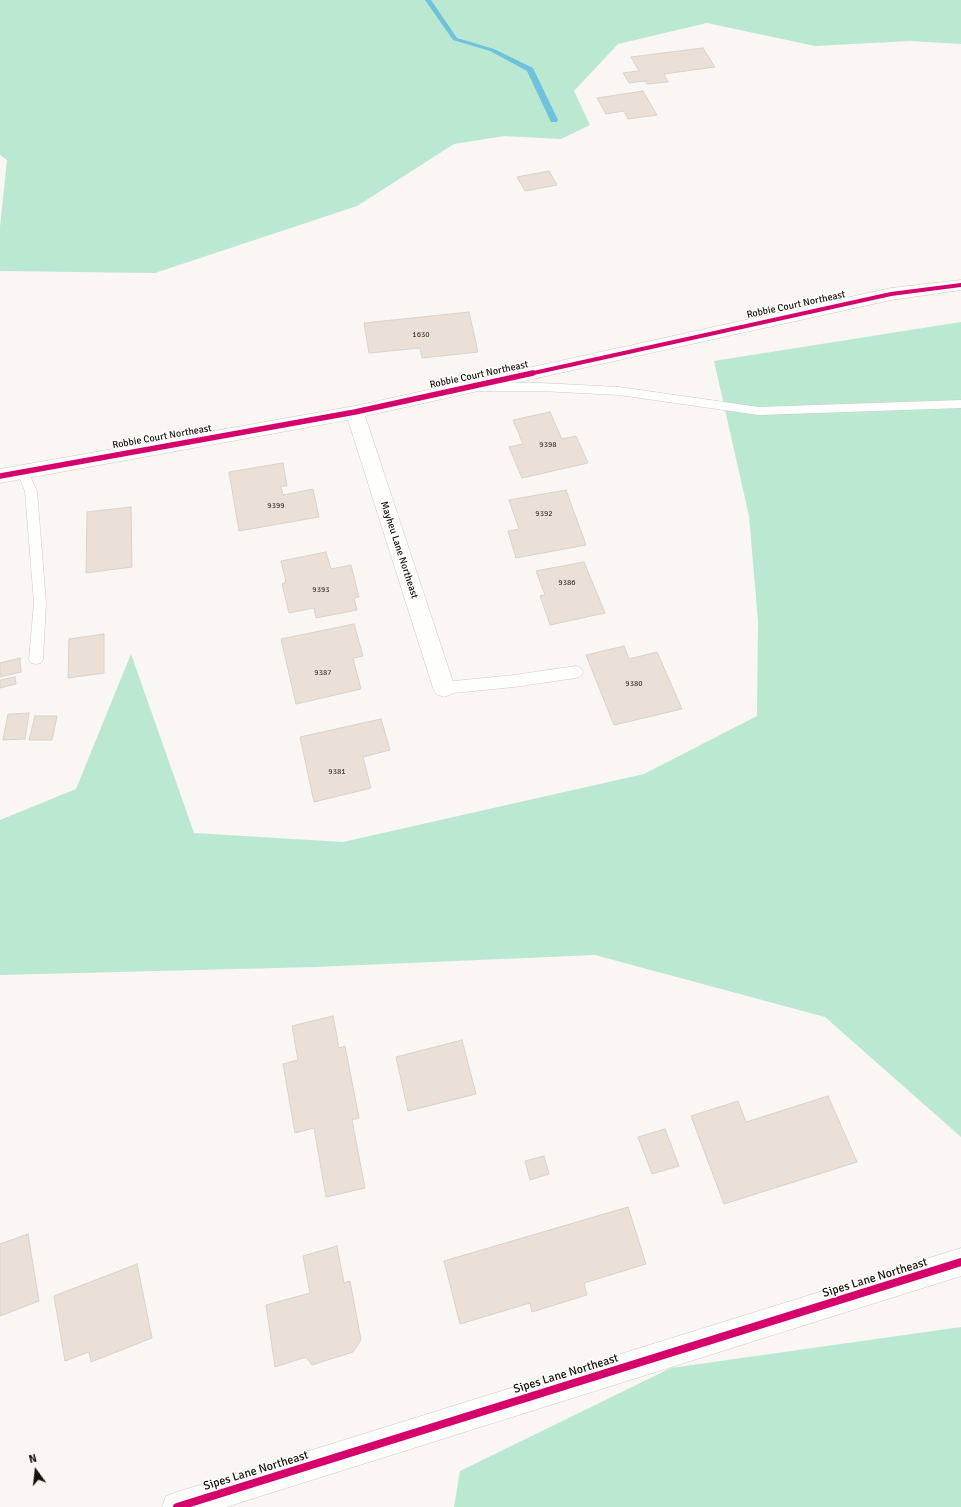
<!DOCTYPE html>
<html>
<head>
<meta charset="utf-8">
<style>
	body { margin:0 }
	#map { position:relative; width:961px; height:1507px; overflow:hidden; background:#f9f6f3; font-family:Signika,sans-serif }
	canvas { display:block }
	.north { position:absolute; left:16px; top:1451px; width:40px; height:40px; -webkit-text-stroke:3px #fff; paint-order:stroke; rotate:345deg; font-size:11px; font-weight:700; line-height:16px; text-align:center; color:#180f07 }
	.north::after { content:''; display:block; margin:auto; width:14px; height:18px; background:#180f07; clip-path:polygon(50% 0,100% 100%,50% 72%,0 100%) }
</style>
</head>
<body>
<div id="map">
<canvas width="961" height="1507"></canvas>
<div class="north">N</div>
</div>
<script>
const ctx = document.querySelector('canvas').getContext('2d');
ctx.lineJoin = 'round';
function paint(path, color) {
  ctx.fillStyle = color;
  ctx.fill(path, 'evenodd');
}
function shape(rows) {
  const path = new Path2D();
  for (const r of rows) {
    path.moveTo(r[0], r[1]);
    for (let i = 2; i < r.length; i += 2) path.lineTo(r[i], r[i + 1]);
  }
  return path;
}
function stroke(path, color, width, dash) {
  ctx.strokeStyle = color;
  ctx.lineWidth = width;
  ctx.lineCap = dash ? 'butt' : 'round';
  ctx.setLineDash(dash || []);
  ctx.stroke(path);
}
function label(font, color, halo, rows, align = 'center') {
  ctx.font = font + ' Signika,sans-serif';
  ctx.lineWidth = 3;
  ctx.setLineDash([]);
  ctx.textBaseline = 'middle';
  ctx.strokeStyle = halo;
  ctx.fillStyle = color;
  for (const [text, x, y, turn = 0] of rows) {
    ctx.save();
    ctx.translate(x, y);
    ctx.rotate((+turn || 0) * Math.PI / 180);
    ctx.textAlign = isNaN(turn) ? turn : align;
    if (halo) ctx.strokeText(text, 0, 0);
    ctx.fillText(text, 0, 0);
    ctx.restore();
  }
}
const green = shape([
	[0,0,961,0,961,44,910,41,815,46,707,23,618,44,574,91,590,125,561,139,504,136,454,144,357,206,155,273,0,271,0,227,7,160,0,155],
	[961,322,961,1137,825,1017,595,955,315,967,0,975,0,820,76,789,131,654,194,833,343,842,644,774,757,716,758,621,749,516,714,361],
	[961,1327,961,1507,454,1507,460,1471,671,1368]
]);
const stream = shape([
	[425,0,431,0,457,38,494,49,533,68,558,120,557,122,551,122,550,120,527,71,490,51,453,40,425,0]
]);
const building = shape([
	[703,48,715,67,664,74,668,82,647,84,645,81,629,83,623,73,639,71,631,57,703,48],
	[643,91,657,115,628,119,624,111,606,114,597,98,643,91],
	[549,171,557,185,525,191,517,177,549,171],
	[469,312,478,352,422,358,420,348,369,353,364,323,469,312],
	[550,412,562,439,576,436,588,463,522,478,509,447,523,444,513,420,550,412],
	[283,463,287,486,281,486,283,495,313,489,319,517,239,531,229,472,283,463],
	[566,490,586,545,516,558,508,531,519,529,509,500,566,490],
	[131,507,132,567,86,573,87,512,131,507],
	[326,552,331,569,351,565,359,597,354,598,357,610,316,618,314,608,289,613,282,584,286,582,281,561,326,552],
	[584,562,605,613,550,625,540,596,545,595,536,571,584,562],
	[354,624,363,656,353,658,361,689,296,704,281,639,354,624],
	[104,634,104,673,68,678,69,639,104,634],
	[624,646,629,659,657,652,682,709,614,725,586,655,624,646],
	[20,658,21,672,0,677,0,663,20,658],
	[15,677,16,684,0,688,0,680,15,677],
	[29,713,25,739,3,740,8,714,29,713],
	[35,716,57,716,52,740,29,740,35,716],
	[381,719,390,750,363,757,371,788,314,802,300,737,381,719],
	[333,1016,339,1048,345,1046,359,1118,352,1120,365,1188,326,1197,314,1128,295,1133,283,1064,298,1060,292,1026,333,1016],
	[462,1040,476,1094,408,1111,396,1057,462,1040],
	[828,1096,857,1162,724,1204,691,1116,738,1101,746,1122,828,1096],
	[665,1129,679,1166,652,1174,638,1137,665,1129],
	[544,1156,549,1174,530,1180,525,1161,544,1156],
	[628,1207,646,1264,584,1283,587,1295,532,1312,530,1303,460,1324,444,1261,628,1207],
	[28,1234,39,1301,0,1316,0,1244,28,1234],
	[337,1246,344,1283,350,1281,361,1340,353,1352,312,1365,306,1357,275,1367,266,1305,310,1293,303,1256,337,1246],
	[137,1264,152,1338,91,1362,89,1352,65,1361,54,1296,137,1264]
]);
const service = shape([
	[480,383,541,383,619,387,759,407,961,400,961,408,759,415,619,395,541,391,480,391,476,390,474,387,476,384,480,383],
	[23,468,27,469,37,491,46,603,43,659,41,663,36,664,31,663,29,659,34,603,25,491,17,472,19,469,23,468],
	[576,666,581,668,583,672,581,676,576,678,514,687,444,694,439,692,437,688,439,684,444,682,514,675,576,666]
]);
const minor = shape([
	[961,280,961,290,891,300,365,416,455,688,452,694,444,697,436,694,433,688,348,420,0,483,0,469,355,406,891,288,961,280],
	[961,1248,961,1276,226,1507,162,1507,166,1496,177,1492,961,1248]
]);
const cyclewayFar2 = shape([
	[529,374,891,294,961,285]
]);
const cyclewayFar1 = shape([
	[0,476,355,412,533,373]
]);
const cycleway = shape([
	[177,1507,961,1262]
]);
const numberNames = [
	["1630",421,335],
	["9398",548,445],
	["9399",276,506],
	["9392",544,514],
	["9386",567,583],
	["9393",321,590],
	["9387",323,673],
	["9380",634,684],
	["9381",337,772]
];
const streetNames = [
	["Robbie Court Northeast",796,305,-12],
	["Robbie Court Northeast",479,375,-12],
	["Robbie Court Northeast",162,437,-10],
	["Mayheu Lane Northeast",399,550,72]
];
const nearStreetnames = [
	["Sipes Lane Northeast",875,1278,-17],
	["Sipes Lane Northeast",566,1374,-17],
	["Sipes Lane Northeast",256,1471,-17]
];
paint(green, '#bbe8d1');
paint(stream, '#6ec2dd');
paint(building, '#eae0d8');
stroke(building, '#d8d2cc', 1);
stroke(service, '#d0cac4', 1);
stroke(minor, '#d0cac4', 1);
paint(service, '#fefefd');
paint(minor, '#fefefd');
stroke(cyclewayFar2, '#d6006c', 4);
stroke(cyclewayFar1, '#d6006c', 5.5);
stroke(cycleway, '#d6006c', 8);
label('8px', '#4c433b', null, numberNames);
label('10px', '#180f07', '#fff', streetNames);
label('12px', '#180f07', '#fff', nearStreetnames);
</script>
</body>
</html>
